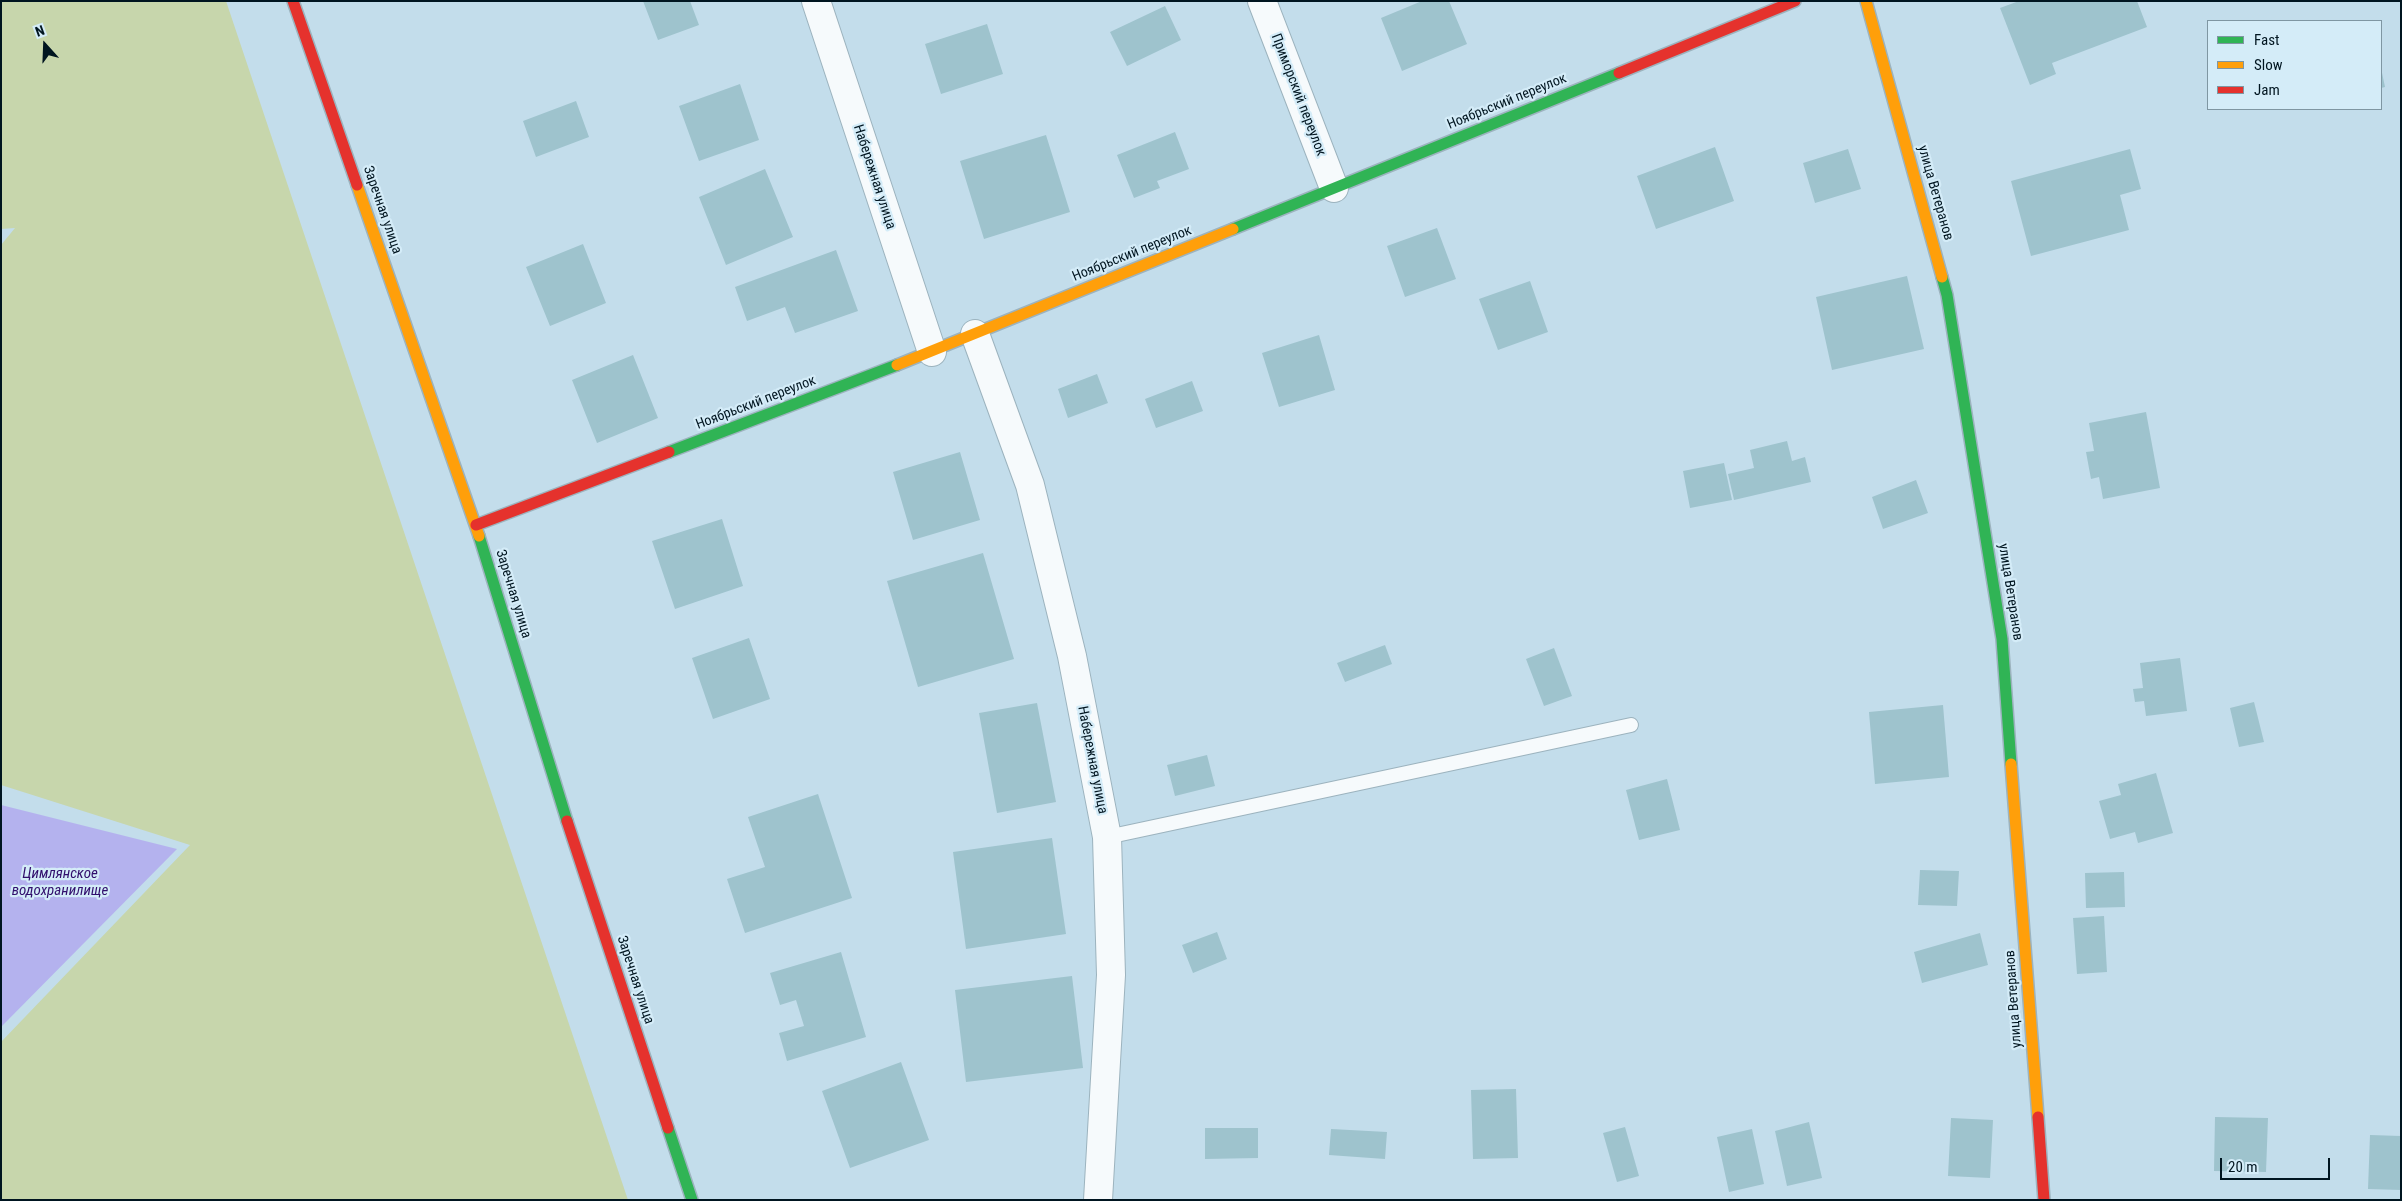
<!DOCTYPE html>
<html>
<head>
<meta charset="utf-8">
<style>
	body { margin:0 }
	#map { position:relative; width:2402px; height:1201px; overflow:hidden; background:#c3ddeb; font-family:"Roboto Condensed",sans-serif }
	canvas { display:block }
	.frame { position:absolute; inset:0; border:2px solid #001520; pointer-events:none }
	.legend { position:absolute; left:2207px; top:20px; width:175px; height:90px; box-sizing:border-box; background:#d4ecf8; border:1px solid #7f96a2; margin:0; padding:6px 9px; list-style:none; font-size:15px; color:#001520 }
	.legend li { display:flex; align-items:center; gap:10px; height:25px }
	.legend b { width:25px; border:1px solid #7f96a2 }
	.north { position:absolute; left:20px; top:20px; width:50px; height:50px; -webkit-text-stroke:4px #d4ecf8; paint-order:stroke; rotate:340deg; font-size:14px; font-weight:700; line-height:20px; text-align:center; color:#001520 }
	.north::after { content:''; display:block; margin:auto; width:18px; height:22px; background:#001520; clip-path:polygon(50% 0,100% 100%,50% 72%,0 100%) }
	.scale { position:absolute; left:2220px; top:1158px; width:110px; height:22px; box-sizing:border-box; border:2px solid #001520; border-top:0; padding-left:6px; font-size:15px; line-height:18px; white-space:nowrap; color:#001520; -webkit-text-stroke:4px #d4ecf8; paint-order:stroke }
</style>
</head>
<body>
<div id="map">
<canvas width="2402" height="1201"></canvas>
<div class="frame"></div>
<ul class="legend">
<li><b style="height:6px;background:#30b455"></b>Fast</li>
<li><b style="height:6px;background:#ff9f0a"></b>Slow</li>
<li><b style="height:6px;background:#e5322d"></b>Jam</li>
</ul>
<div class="north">N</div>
<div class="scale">20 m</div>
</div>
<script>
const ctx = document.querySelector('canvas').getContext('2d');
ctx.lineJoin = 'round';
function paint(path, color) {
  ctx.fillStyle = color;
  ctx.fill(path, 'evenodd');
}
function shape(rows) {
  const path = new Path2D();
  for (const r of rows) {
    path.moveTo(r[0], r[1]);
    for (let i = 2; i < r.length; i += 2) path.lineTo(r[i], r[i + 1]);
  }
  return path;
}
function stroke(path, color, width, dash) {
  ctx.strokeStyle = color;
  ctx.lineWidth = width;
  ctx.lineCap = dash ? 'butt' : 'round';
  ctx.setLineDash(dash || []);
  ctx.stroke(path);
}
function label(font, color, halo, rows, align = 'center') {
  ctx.font = font + ' "Roboto Condensed",sans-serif';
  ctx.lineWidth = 4.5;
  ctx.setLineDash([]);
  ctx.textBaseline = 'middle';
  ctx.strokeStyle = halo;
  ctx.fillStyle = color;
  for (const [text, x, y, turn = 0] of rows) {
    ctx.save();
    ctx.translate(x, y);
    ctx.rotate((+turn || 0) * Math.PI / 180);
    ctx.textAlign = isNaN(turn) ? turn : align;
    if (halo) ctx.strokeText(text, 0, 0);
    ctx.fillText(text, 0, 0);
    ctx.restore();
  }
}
const green = shape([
	[1,1,226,1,628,1200,1,1200,1,1042,190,845,1,785,1,245,15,228,1,229]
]);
const water = shape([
	[1,805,177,849,1,1027]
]);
const building = shape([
	[643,1,690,1,699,25,658,40],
	[1422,1,1449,1,1467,44,1402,71,1381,18],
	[2019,1,2137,1,2147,27,2052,63,2056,74,2030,85,2000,8],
	[1165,6,1181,40,1127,66,1110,32],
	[987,24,1003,74,941,94,925,44],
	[2381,68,2385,87,2381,88],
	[740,84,759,140,699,161,679,106],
	[576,101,589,137,536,157,523,121],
	[1175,132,1189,169,1157,181,1160,188,1134,198,1117,155],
	[1046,135,1070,212,984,239,960,161],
	[1715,147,1734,201,1656,229,1637,176],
	[1848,149,1861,189,1815,203,1803,163],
	[2130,149,2141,189,2120,195,2129,230,2031,256,2011,181],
	[765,169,793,237,726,265,699,197],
	[1437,228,1456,279,1405,297,1387,246],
	[583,244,606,303,550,326,526,267],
	[836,250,858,311,795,333,785,307,747,321,735,287],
	[1907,276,1924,349,1832,370,1816,297],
	[1530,281,1548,332,1498,350,1479,299],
	[1319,335,1335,390,1279,407,1262,353],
	[633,355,658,418,597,443,572,380],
	[1097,374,1108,403,1068,418,1058,389],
	[1192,381,1203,411,1156,428,1145,399],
	[2146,412,2160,488,2103,499,2099,477,2091,479,2086,452,2094,451,2089,423],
	[1787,441,1792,461,1805,457,1811,482,1734,500,1728,474,1754,468,1750,450],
	[960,452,980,520,913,540,893,472],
	[1724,463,1732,500,1690,508,1683,471],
	[1916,480,1928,513,1883,529,1872,497],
	[722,519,743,586,675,609,652,541],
	[983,553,1014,659,918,687,887,581],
	[749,638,770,699,713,719,692,658],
	[1385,645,1392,664,1345,682,1337,663],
	[1554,648,1572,696,1544,706,1526,659],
	[2180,658,2187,711,2146,716,2144,701,2135,702,2133,689,2143,688,2140,663],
	[2254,702,2264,742,2239,747,2230,708],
	[1037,703,1056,802,997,813,979,713],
	[1943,705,1949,777,1875,784,1869,712],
	[1207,755,1215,786,1175,796,1167,765],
	[2156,773,2173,833,2138,843,2135,832,2110,839,2099,801,2121,795,2118,784],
	[1667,779,1680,830,1639,840,1626,790],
	[818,794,852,898,745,933,727,879,765,867,748,817],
	[1052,838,1066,934,966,949,953,852],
	[1920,870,1959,871,1957,906,1918,905],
	[2124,872,2125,907,2086,908,2085,873],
	[2104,916,2107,972,2077,974,2073,918],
	[1217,932,1227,959,1193,973,1182,945],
	[1980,933,1988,965,1922,983,1914,952],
	[841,952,866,1037,787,1061,779,1033,804,1026,796,1000,780,1005,770,973],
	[1072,976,1083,1068,966,1082,955,990],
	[901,1062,929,1140,850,1168,822,1091],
	[1516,1089,1518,1158,1473,1159,1471,1090],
	[2215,1117,2268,1118,2266,1172,2214,1171],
	[1951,1118,1993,1120,1990,1178,1948,1176],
	[1809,1122,1822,1178,1787,1186,1775,1131],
	[1625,1127,1639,1176,1617,1182,1603,1133],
	[1205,1128,1258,1128,1258,1158,1205,1159],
	[1331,1129,1387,1132,1385,1159,1329,1155],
	[1752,1129,1764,1184,1729,1192,1717,1137],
	[2370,1135,2401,1136,2401,1190,2368,1189]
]);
const lane = shape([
	[1107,837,1631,725]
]);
const street = shape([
	[816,1,932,352],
	[1262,1,1334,188],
	[975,334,1030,485,1072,656,1107,837,1111,975,1098,1200]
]);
const fast = shape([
	[1233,229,1619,73],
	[1942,277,1947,295,2002,639,2011,764],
	[669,452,897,365],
	[479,536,567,821],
	[668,1128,692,1200]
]);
const slow = shape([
	[1866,1,1942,277],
	[357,185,479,536],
	[897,365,1233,229],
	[2011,764,2038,1117]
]);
const jam = shape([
	[293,1,357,185],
	[1619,73,1795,1],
	[476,525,669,452],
	[567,821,668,1128],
	[2038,1117,2044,1200]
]);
const streetNames = [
	["Приморский переулок",1298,95,69],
	["Ноябрьский переулок",1507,102,-22],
	["Набережная улица",874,177,72],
	["улица Ветеранов",1935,193,74],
	["Заречная улица",382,210,71],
	["Ноябрьский переулок",1132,254,-22],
	["Ноябрьский переулок",756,403,-21],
	["улица Ветеранов",2010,592,81],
	["Заречная улица",513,594,73],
	["Набережная улица",1092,760,79],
	["Заречная улица",635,980,72],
	["улица Ветеранов",2014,999,-94]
];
const waterNames = [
	["Цимлянское",60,874],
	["водохранилище",60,891]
];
paint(green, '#c7d6ac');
paint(water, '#b4b2ee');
paint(building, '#9ec3cd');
stroke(lane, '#9cb3be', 16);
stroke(street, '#9cb3be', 30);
stroke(fast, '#9cb3be', 14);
stroke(slow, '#9cb3be', 14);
stroke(jam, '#9cb3be', 14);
stroke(lane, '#f6fafc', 14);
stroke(street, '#f6fafc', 28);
stroke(fast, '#30b455', 11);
stroke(slow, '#ff9f0a', 11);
stroke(jam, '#e5322d', 11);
label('14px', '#001520', '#d4ecf8', streetNames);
label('italic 15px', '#310e6c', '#d4ecf8', waterNames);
</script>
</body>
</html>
